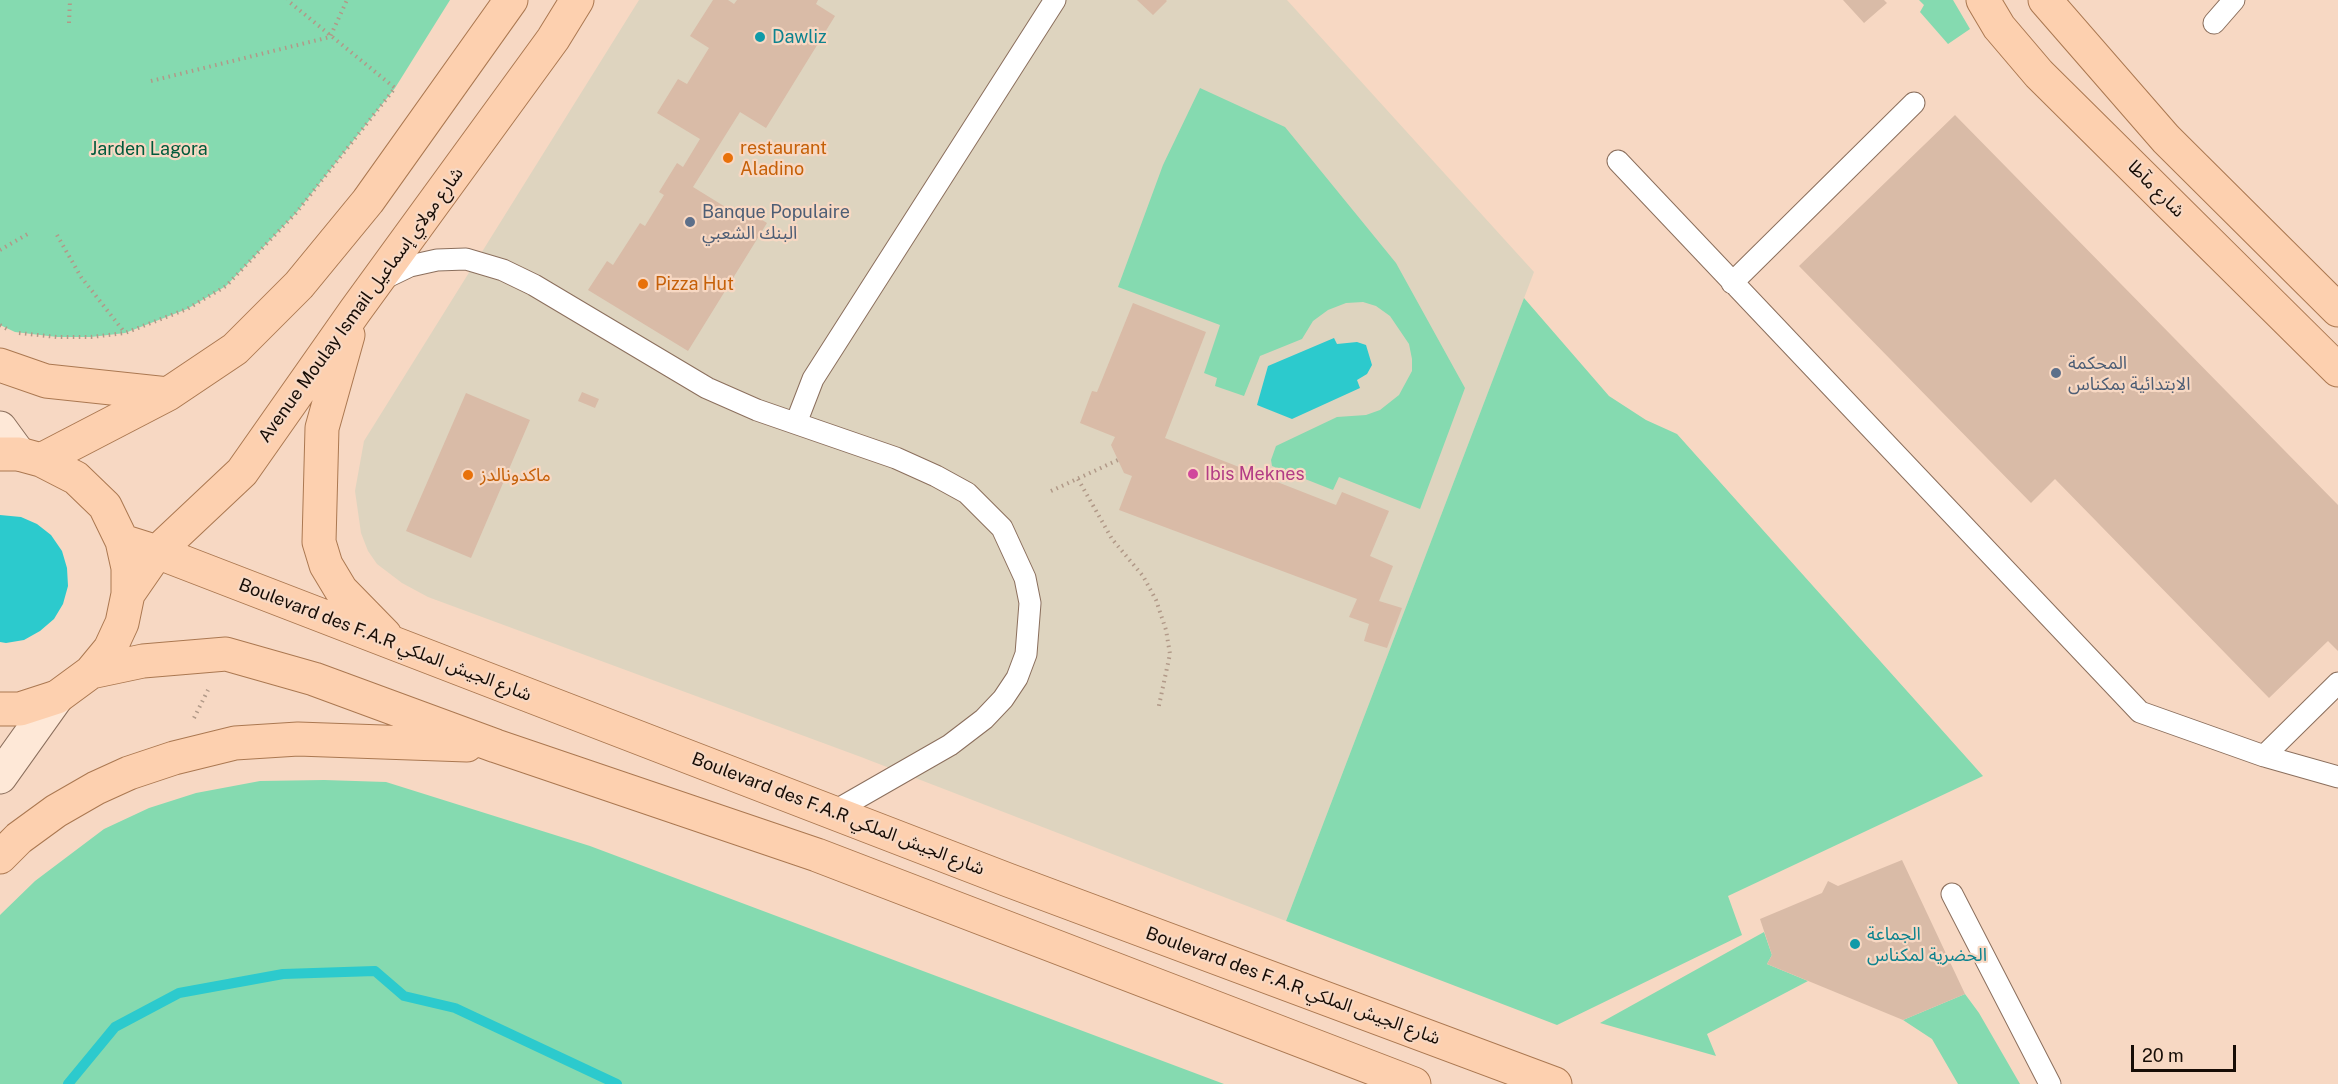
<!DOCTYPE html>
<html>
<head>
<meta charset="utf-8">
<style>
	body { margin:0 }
	#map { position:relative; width:2338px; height:1084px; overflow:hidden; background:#f7d8c3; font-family:"Public Sans",sans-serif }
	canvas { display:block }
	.scale { position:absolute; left:2131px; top:1045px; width:105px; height:27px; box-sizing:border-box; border:3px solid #170d06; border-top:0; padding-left:8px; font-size:18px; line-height:21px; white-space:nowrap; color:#170d06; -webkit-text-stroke:4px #f7d8c3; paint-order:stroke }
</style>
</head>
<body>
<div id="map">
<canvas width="2338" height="1084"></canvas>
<div class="scale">20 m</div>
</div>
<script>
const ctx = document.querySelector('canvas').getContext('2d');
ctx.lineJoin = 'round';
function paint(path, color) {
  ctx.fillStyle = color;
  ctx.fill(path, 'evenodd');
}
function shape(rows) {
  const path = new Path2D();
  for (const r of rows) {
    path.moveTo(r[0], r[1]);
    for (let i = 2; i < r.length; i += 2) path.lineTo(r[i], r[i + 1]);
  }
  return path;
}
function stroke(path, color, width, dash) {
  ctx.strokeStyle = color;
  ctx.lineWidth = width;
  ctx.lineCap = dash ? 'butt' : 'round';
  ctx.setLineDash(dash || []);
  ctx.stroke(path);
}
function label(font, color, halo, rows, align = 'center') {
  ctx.font = font + ' "Public Sans","Noto Sans Arabic",sans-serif';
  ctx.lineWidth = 4.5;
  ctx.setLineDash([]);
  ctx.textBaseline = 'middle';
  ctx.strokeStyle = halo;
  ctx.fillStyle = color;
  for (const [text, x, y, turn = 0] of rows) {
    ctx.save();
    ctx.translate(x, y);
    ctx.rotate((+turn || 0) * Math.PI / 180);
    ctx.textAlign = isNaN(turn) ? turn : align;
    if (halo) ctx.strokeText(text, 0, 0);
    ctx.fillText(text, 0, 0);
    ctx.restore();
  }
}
const commercial = shape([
	[639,0,1287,0,1534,272,1286,921,861,757,428,597,402,583,377,564,368,551,361,533,355,491,364,441]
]);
const green = shape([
	[0,0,450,0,395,88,296,213,226,286,187,309,125,333,91,337,57,337,15,332,0,325],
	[1919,0,1953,0,1970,29,1948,44,1920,12,1924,5],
	[1200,88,1285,127,1396,263,1465,388,1420,509,1339,477,1333,490,1272,466,1271,460,1276,446,1337,417,1366,415,1380,410,1399,395,1412,371,1412,359,1409,344,1390,316,1376,306,1363,302,1346,303,1328,310,1313,321,1302,339,1260,356,1244,396,1215,386,1217,378,1204,373,1220,325,1118,287,1163,165],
	[1524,298,1609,396,1646,420,1677,434,1983,776,1728,896,1742,935,1557,1025,1286,921],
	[324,780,386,782,590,846,1224,1084,0,1084,0,915,35,881,104,829,149,808,196,793,260,781],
	[1764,932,1772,955,1767,964,1808,981,1707,1034,1716,1056,1600,1023],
	[1965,994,1979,1013,2020,1084,1958,1084,1932,1039,1903,1020]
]);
const water = shape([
	[1334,338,1337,344,1357,342,1366,345,1372,365,1367,374,1357,380,1360,388,1292,419,1257,405,1268,366],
	[0,515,21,517,37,524,51,535,62,551,67,568,68,586,63,604,54,619,40,631,24,640,6,643,0,642]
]);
const stream = shape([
	[68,1084,115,1027,179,993,283,974,375,971,404,996,455,1008,617,1084]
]);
const building = shape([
	[713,0,728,0,734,4,737,0,818,0,816,4,835,16,766,128,740,112,693,187,740,216,744,209,767,223,688,351,588,290,607,261,613,265,640,223,645,226,664,195,659,192,677,163,683,167,700,139,657,113,678,79,687,84,709,48,690,36],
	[1137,0,1166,0,1167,1,1153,15],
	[1843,0,1884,0,1887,3,1864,23],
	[1955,115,2338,505,2338,651,2328,641,2269,698,2055,479,2031,503,1799,266],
	[1133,303,1206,332,1165,438,1336,505,1342,492,1389,511,1370,556,1393,566,1379,601,1402,608,1387,648,1364,641,1369,624,1349,617,1357,599,1119,510,1132,476,1124,473,1118,460,1111,445,1115,437,1080,423,1092,391,1097,392],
	[582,392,599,399,595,408,578,401],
	[466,393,530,420,471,558,406,531],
	[1902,860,1965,994,1903,1020,1767,964,1772,955,1760,919,1822,893,1828,881,1838,886]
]);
const path = shape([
	[69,23,70,0],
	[151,81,330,37,347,0],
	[57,235,81,277,125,333],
	[0,250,31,232],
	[0,325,9,330],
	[19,333,57,337,91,337,125,333,187,309,226,286,296,213,395,88,287,0],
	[1078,479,1112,539,1143,576,1156,600,1166,630,1170,654,1158,710],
	[1051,491,1118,460],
	[194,718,208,690]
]);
const service = shape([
	[2214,23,2234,0],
	[1618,161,2140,712,2264,756,2338,777],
	[383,279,410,266,437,260,466,259,503,270,534,285,707,388,757,410,896,458,936,476,967,493,1002,528,1025,578,1030,603,1026,654,1017,678,1003,699,984,719,950,745,833,812],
	[1732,283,1914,103],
	[796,423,813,379,1055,0],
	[2264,756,2338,683],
	[1952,894,2050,1084]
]);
const secondary = shape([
	[0,428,19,454],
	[0,777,57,697]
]);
const primary = shape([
	[1983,0,1999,27,2039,74,2338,370],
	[2045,0,2166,139,2338,310],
	[348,335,322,428,319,542,326,565,341,590,385,635],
	[0,365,46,381,168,394],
	[0,454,19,454,41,460,76,478,105,506,122,541,128,568,128,594,122,623,110,649,91,672,57,697,20,709,0,709],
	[41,460,168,394,235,349,299,285,368,201,511,0],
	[122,541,157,552,1008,880,1555,1084],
	[128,594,157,552,242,472,355,311,553,39,577,0],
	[91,672,143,661,226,654,314,679,496,746,817,855,1414,1084],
	[0,857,19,838,56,811,96,788,129,773,174,758,235,743,298,739,467,745]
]);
const markers = [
	[760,37,6,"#0f9aa8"],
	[728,158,6,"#e8710a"],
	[690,222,6,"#5c6f8a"],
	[643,284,6,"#e8710a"],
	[2056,373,6,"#5c6f8a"],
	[1193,474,6,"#d1479c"],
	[468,475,6,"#e8710a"],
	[1855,944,6,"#0f9aa8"]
];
const cultureNames = [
	["Dawliz",772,37],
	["الجماعة",1867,934],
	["الحضرية لمكناس",1867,955]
];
const foodNames = [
	["restaurant",740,148],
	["Aladino",740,169],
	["Pizza Hut",655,284],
	["ماكدونالدز",480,475]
];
const parkNames = [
	["Jarden Lagora",149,149]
];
const streetNames = [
	["شارع مآطا",2156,189,45],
	["Avenue Moulay Ismail شارع مولاي إسماعيل",361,305,-54],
	["Boulevard des F.A.R شارع الجيش الملكي",385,640,21],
	["Boulevard des F.A.R شارع الجيش الملكي",838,814,21],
	["Boulevard des F.A.R شارع الجيش الملكي",1293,986,20]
];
const serviceNames = [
	["Banque Populaire",702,212],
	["البنك الشعبي",702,233],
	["المحكمة",2068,363],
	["الابتدائية بمكناس",2068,384]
];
const hotelNames = [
	["Ibis Meknes",1205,474]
];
paint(commercial, '#ded4bf');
paint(green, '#85dab0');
paint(water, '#2ccacd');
stroke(stream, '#2ccacd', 10);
paint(building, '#d9bba7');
stroke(service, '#8b6f5d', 23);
stroke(secondary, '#8b6f5d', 35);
stroke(primary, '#ab7851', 35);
stroke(path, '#b19988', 4, [1.5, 4.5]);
stroke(service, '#fff', 21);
stroke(secondary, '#fee8d7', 33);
stroke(primary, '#fdd0af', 33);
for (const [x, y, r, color] of markers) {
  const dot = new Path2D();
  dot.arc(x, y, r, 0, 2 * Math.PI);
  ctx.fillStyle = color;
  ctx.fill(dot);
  stroke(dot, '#f7d8c3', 2);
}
label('18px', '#0d838f', '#f7d8c3', cultureNames, 'left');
label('18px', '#c56008', '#f7d8c3', foodNames, 'left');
label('18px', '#015a3b', '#f7d8c3', parkNames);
label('18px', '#170d06', '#f7d8c3', streetNames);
label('18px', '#4e5e75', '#f7d8c3', serviceNames, 'left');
label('18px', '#b23c85', '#f7d8c3', hotelNames, 'left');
</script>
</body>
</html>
